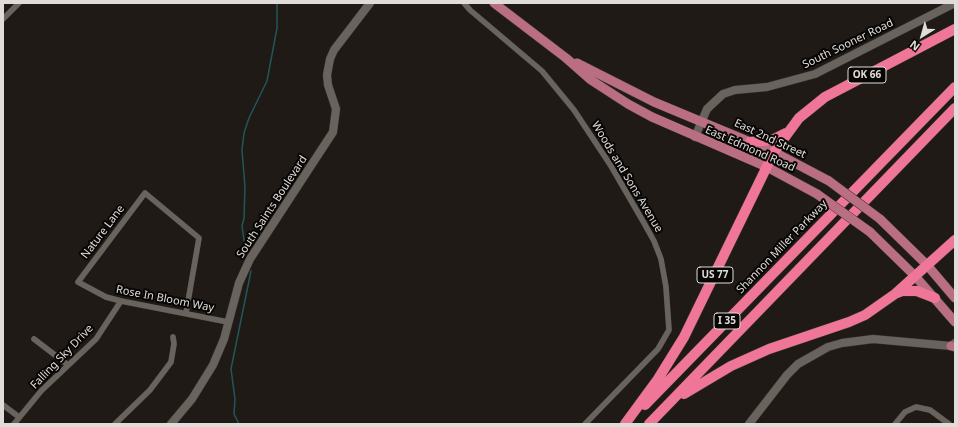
<!DOCTYPE html>
<html>
<head>
<meta charset="utf-8">
<style>
	body { margin:0 }
	#map { position:relative; width:958px; height:427px; overflow:hidden; background:#1f1a16; font-family:"Noto Sans",sans-serif }
	canvas { display:block }
	.frame { position:absolute; inset:0; border:4px solid #e0dcda; pointer-events:none }
	.north { position:absolute; left:902px; top:16px; width:40px; height:40px; -webkit-text-stroke:3px #070604; paint-order:stroke; rotate:217deg; font-size:11px; font-weight:700; line-height:16px; text-align:center; color:#e0dcda }
	.north::after { content:''; display:block; margin:auto; width:14px; height:18px; background:#e0dcda; clip-path:polygon(50% 0,100% 100%,50% 72%,0 100%) }
</style>
</head>
<body>
<div id="map">
<canvas width="958" height="427"></canvas>
<div class="frame"></div>
<div class="north">N</div>
</div>
<script>
const ctx = document.querySelector('canvas').getContext('2d');
ctx.lineJoin = 'round';
function shape(rows) {
  const path = new Path2D();
  for (const r of rows) {
    path.moveTo(r[0], r[1]);
    for (let i = 2; i < r.length; i += 2) path.lineTo(r[i], r[i + 1]);
  }
  return path;
}
function stroke(path, color, width, dash) {
  ctx.strokeStyle = color;
  ctx.lineWidth = width;
  ctx.lineCap = dash ? 'butt' : 'round';
  ctx.setLineDash(dash || []);
  ctx.stroke(path);
}
function label(font, color, halo, rows, align = 'center') {
  ctx.font = font + ' "Noto Sans",sans-serif';
  ctx.lineWidth = 4;
  ctx.setLineDash([]);
  ctx.textBaseline = 'middle';
  ctx.strokeStyle = halo;
  ctx.fillStyle = color;
  for (const [text, x, y, turn = 0] of rows) {
    ctx.save();
    ctx.translate(x, y);
    ctx.rotate((+turn || 0) * Math.PI / 180);
    ctx.textAlign = isNaN(turn) ? turn : align;
    if (halo) ctx.strokeText(text, 0, 0);
    ctx.fillText(text, 0, 0);
    ctx.restore();
  }
}
const stream = shape([
	[246,254,242,226,244,218,245,187,242,150,244,133,249,118,267,81,277,28,277,3],
	[239,424,234,414,235,399,231,369,251,271]
]);
const street = shape([
	[464,3,470,10,542,71,574,110,611,166,644,223,654,241,661,259,666,287,669,330,658,349,585,424],
	[3,19,19,3],
	[186,313,199,238,145,193,78,282,106,297,121,301,228,322],
	[34,339,68,365],
	[3,405,19,417],
	[14,424,41,391,96,339,121,301],
	[115,424,150,390,171,362,174,344,173,337],
	[895,424,905,412,916,407,930,410,949,424]
]);
const secondary = shape([
	[695,137,707,109,723,94,735,90,767,87,815,74,955,3],
	[171,424,192,399,213,365,224,339,239,283,250,259,333,132,336,109,328,85,327,75,330,59,334,50,370,3],
	[749,424,787,375,798,364,828,347,842,343,873,339,951,346,955,343]
]);
const primary = shape([
	[494,3,566,58,591,80,628,104,652,117,767,167,817,194],
	[577,63,654,102,774,152,829,181],
	[880,219,927,265,955,298],
	[870,232,915,276,955,322],
	[951,346,955,347]
]);
const highway = shape([
	[750,142,772,140,786,133],
	[897,293,902,291,917,291,935,298],
	[684,394,731,366,769,349,849,322,865,315,895,294,955,240],
	[645,405,955,87],
	[625,424,658,379,684,337,774,152,799,118,825,97,955,29],
	[649,424,955,108]
]);
const primaryBridge = shape([
	[829,181,880,219],
	[817,194,870,232]
]);
const shields = [
	[867,75,38],
	[715,275,36],
	[727,321,26]
];
const shieldNames = [
	["OK 66",867,75],
	["US 77",715,275],
	["I 35",727,321]
];
const streetNames = [
	["South Sooner Road",848,44,-26],
	["East 2nd Street",770,139,25],
	["East Edmond Road",750,149,24],
	["Woods and Sons Avenue",627,177,59],
	["South Saints Boulevard",272,207,-57],
	["Nature Lane",103,232,-53],
	["Shannon Miller Parkway",782,247,-46],
	["Rose In Bloom Way",165,299,11],
	["Falling Sky Drive",62,357,-46]
];
stroke(stream, '#21575b', 1.5);
stroke(street, '#383432', 6);
stroke(secondary, '#383432', 9);
stroke(primary, '#383432', 10);
stroke(highway, '#383432', 11);
stroke(street, '#69635e', 5.5);
stroke(secondary, '#69635e', 8);
stroke(primary, '#ba6e81', 9);
stroke(highway, '#f07698', 10);
stroke(primaryBridge, '#383432', 10, []);
stroke(primaryBridge, '#ba6e81', 9);
for (const [x, y, w] of shields) {
  const box = new Path2D();
  box.roundRect(x - w / 2, y - 8, w, 16, 3);
  ctx.fillStyle = '#070604';
  ctx.fill(box);
  stroke(box, '#e0dcda', 1);
}
label('bold 10px', '#e0dcda', null, shieldNames);
label('11px', '#e0dcda', '#070604', streetNames);
</script>
</body>
</html>
